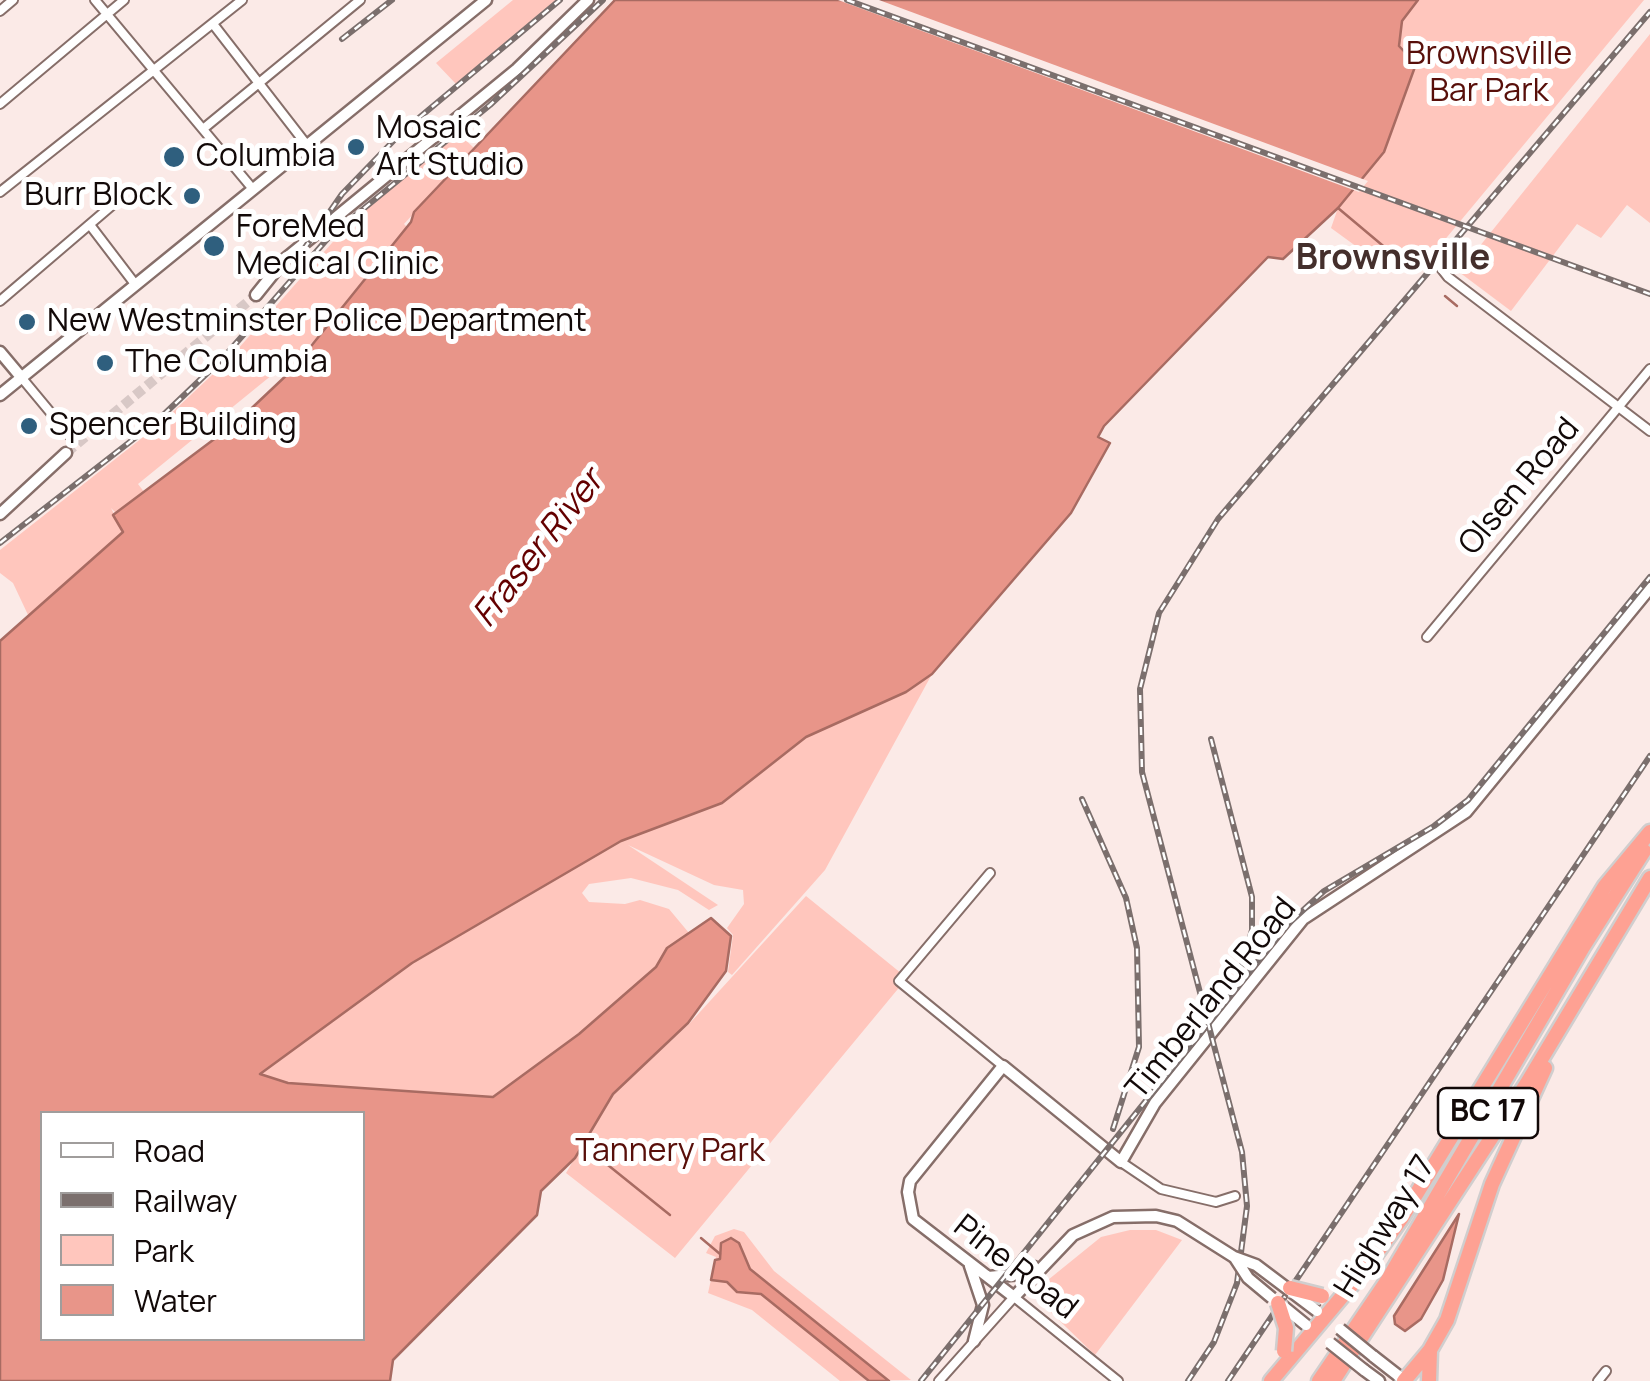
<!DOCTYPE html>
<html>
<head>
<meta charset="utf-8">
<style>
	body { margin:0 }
	#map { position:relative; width:1650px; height:1381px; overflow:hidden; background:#fbeae7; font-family:Manrope,sans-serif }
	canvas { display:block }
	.legend { position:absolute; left:40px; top:1111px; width:325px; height:230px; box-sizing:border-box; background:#fff; border:2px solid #a09d9c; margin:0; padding:12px 18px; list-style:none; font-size:30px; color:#120908 }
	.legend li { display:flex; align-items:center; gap:20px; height:50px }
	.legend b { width:50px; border:2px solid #a09d9c }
</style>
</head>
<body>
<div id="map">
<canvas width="1650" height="1381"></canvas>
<ul class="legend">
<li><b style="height:12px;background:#fff"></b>Road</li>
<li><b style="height:12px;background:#7b6f6d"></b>Railway</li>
<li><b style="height:28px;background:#ffc6bd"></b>Park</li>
<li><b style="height:28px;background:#e89589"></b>Water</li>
</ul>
</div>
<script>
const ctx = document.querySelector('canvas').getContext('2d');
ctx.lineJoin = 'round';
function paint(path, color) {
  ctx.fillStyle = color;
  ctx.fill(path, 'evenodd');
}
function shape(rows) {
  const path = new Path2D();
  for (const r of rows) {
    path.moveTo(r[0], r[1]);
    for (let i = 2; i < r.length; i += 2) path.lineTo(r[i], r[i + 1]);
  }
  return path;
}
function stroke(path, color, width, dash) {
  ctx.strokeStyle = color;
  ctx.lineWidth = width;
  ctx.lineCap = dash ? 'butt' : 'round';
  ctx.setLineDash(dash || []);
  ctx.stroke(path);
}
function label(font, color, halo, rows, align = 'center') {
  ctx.font = font + ' Manrope,sans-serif';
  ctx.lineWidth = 10;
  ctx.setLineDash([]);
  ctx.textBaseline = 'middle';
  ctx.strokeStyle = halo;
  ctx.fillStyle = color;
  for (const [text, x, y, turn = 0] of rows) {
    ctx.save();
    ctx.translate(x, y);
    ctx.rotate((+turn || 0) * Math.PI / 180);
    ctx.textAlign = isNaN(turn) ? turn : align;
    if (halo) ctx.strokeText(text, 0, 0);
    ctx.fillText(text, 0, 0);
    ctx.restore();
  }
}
const green = shape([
	[513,0,556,0,456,84,436,63],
	[1418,0,1644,0,1428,260,1390,271,1331,228,1338,208,1384,152,1416,64,1399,47,1402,21],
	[1650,34,1650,223,1627,205,1601,238,1577,224,1511,311,1459,272],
	[459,134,474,148,404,224,428,248,138,484,158,510,116,513,111,508,123,532,29,617,13,583,0,573,0,550,161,423,229,359,339,235,389,188],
	[932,674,825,870,732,975,728,972,733,935,727,928,744,904,743,890,714,885,628,845,718,905,709,910,678,890,631,878,589,884,582,893,589,902,625,904,640,900,669,909,689,933,667,948,656,967,579,1034,493,1097,288,1083,259,1075,412,963,621,841,722,803,806,737,906,692],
	[806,896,907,978,675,1258,566,1173,613,1094,689,1024],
	[734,1229,744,1232,774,1271,911,1380,840,1381,752,1310,708,1293,716,1257,706,1253,715,1236],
	[1130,1230,1156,1230,1182,1240,1095,1355,1038,1300,1043,1284,1101,1237]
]);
const water = shape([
	[615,0,1418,0,1402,21,1399,46,1416,64,1384,152,1338,208,1283,259,1268,257,1104,426,1098,437,1110,443,1071,513,932,674,906,692,806,737,722,803,621,841,412,963,260,1074,288,1083,493,1097,579,1034,656,967,667,948,711,918,731,936,726,971,688,1023,613,1094,575,1158,541,1191,537,1215,393,1360,390,1381,0,1381,0,641,123,532,113,515,237,422,291,371,411,222,414,212,615,0],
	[42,1114,362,1114,362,1338,42,1338,42,1114],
	[1459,1214,1443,1280,1421,1319,1405,1331,1395,1324,1394,1316,1459,1214],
	[731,1238,739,1243,750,1269,889,1381,869,1381,761,1294,737,1292,727,1282,711,1280,715,1260,720,1259,721,1243,731,1238]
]);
const pier = shape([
	[838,0,879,0,1368,181,1359,192]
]);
const stream = shape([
	[1338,208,1413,271],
	[1445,296,1457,306],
	[583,1145,670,1215],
	[701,1238,720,1254]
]);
const secondaryTunnel = shape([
	[66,453,256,295]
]);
const street = shape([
	[95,0,252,188],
	[0,11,13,0],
	[213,24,306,144],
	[0,104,124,0],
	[203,129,360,0],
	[0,192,242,0],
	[90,225,135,284],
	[1437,263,1448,277,1650,431],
	[0,301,117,201],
	[21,377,70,436],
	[1427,637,1650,369],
	[990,873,899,981,1003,1066],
	[1121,1162,1161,1189,1216,1202,1235,1196],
	[939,1381,1014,1297,1118,1381],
	[1598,1381,1606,1371]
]);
const secondary = shape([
	[256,295,285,259,517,69,588,0],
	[0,352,21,377],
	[0,395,486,0],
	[0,514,66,453],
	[1234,1257,1177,1221,1156,1216,1113,1217,1073,1235,1014,1297,913,1219,908,1192,910,1181,1003,1066,1121,1162,1155,1103,1303,919,1466,812,1650,588],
	[970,1266,983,1305,974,1341],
	[988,1277,1021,1274,1034,1267],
	[1373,1356,1405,1381],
	[1364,1370,1379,1381]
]);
const highway = shape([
	[1271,1381,1366,1268,1401,1219,1605,886,1650,832],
	[1319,1381,1387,1281,1583,947,1644,851],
	[1333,1381,1527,1083,1650,878],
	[1404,1381,1430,1350,1447,1320,1492,1184,1545,1068],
	[1429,1381,1430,1351]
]);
const rail = shape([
	[847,0,1650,294],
	[342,39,392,0],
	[304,249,342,194,402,132,560,0],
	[0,543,158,420,223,358,329,237,490,105,603,0],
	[1211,739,1252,897,1252,930,1240,972],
	[1082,799,1126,898,1137,948,1139,1047,1113,1129],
	[921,1381,1287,925,1324,891,1434,826,1468,800,1650,577],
	[1188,1381,1214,1342,1237,1283,1247,1206,1242,1152,1142,772,1140,689,1159,613,1218,519,1650,12],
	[1228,1381,1650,756]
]);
const secondaryBridge = shape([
	[1234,1257,1256,1265,1317,1311],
	[1235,1258,1248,1278,1272,1298],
	[1279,1303,1306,1325],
	[1340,1329,1373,1356],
	[1330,1343,1364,1370]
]);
const highwayBridge = shape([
	[1290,1288,1322,1296],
	[1278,1303,1286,1328,1284,1351]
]);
const markers = [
	[356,147,10,"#2f5f7e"],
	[174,157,12,"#2f5f7e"],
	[192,196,10,"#2f5f7e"],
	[214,246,12,"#2f5f7e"],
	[27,322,10,"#2f5f7e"],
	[105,363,10,"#2f5f7e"],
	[29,426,10,"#2f5f7e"]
];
const shields = [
	[1488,1113,100]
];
const shieldNames = [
	["BC 17",1488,1113]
];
const parkNames = [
	["Brownsville",1489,55],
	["Bar Park",1489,92],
	["Tannery Park",670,1152]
];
const poiNames = [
	["Mosaic",376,129],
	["Art Studio",376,166],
	["Columbia",196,157],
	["Burr Block",172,196,"right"],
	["ForeMed",236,228],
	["Medical Clinic",236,265],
	["New Westminster Police Department",47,322],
	["The Columbia",125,363],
	["Spencer Building",49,426]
];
const streetNames = [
	["Olsen Road",1520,487,-50],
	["Timberland Road",1212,999,-51],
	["Highway 17",1386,1227,-58],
	["Pine Road",1015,1268,38]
];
const neighbourhoodNames = [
	["Brownsville",1393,259]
];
const waterNames = [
	["Fraser River",539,549,-52]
];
paint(green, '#ffc6bd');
paint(water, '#e89589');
stroke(water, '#a86b62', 2.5);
paint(pier, '#fbeae7');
stroke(stream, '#a86b62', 2.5);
stroke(secondaryTunnel, '#d8c8c6', 10, [10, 5]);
stroke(street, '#866e69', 12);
stroke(secondary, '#866e69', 15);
stroke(highway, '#d0cece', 19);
stroke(street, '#fff', 8);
stroke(secondary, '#fff', 10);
stroke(highway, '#fea193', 14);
stroke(rail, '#7b6f6d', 6);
stroke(rail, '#fff', 2.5, [8]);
stroke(secondaryBridge, '#866e69', 15, []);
stroke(highwayBridge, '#d0cece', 19, []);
stroke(secondaryBridge, '#fff', 10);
stroke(highwayBridge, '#fea193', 14);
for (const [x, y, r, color] of markers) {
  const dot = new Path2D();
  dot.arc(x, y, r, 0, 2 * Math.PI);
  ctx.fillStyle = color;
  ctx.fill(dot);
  stroke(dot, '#fff', 4);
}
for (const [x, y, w] of shields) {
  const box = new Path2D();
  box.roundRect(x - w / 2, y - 25, w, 50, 8);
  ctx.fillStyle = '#fff';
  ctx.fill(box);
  stroke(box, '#120908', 2.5);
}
label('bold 30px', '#120908', null, shieldNames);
label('32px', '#580f0a', '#fff', parkNames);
label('32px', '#120908', '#fff', poiNames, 'left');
label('32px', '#120908', '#fff', streetNames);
label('bold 35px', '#442f2c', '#fff', neighbourhoodNames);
label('italic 35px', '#640000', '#fff', waterNames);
</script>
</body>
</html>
